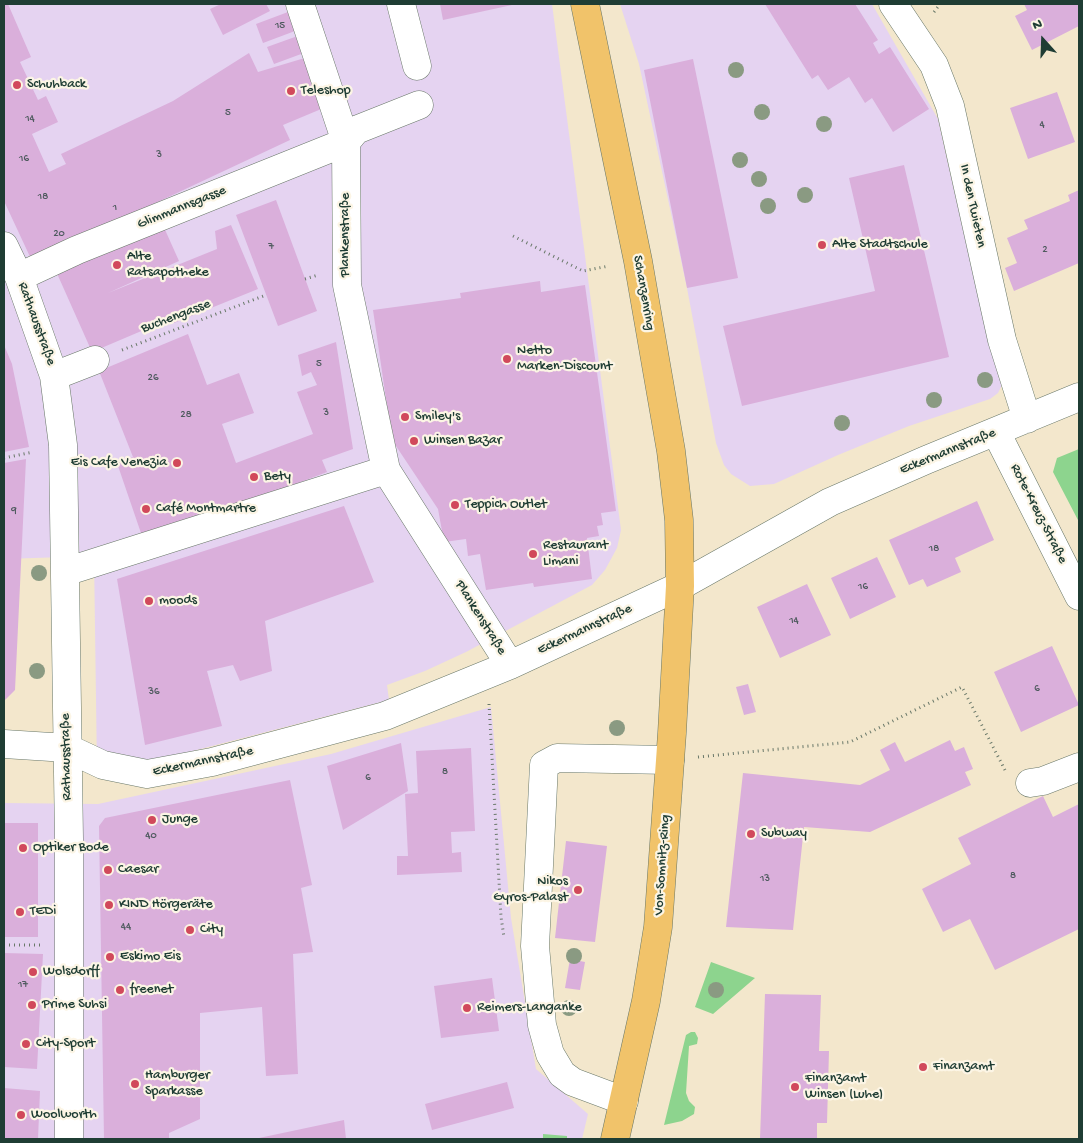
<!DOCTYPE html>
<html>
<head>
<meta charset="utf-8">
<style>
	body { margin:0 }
	#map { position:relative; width:1083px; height:1143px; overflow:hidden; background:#f3e7cc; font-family:"Gochi Hand",sans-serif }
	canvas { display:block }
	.frame { position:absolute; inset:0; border:5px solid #1f3d34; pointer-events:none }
	.north { position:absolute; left:1018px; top:15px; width:50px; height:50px; -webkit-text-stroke:4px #fcf5e5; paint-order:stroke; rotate:340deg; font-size:14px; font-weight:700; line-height:20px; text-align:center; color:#1f3d34 }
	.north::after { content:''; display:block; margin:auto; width:18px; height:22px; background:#1f3d34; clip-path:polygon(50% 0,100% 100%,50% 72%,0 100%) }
</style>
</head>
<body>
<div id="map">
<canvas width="1083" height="1143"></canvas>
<div class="frame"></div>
<div class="north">N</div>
</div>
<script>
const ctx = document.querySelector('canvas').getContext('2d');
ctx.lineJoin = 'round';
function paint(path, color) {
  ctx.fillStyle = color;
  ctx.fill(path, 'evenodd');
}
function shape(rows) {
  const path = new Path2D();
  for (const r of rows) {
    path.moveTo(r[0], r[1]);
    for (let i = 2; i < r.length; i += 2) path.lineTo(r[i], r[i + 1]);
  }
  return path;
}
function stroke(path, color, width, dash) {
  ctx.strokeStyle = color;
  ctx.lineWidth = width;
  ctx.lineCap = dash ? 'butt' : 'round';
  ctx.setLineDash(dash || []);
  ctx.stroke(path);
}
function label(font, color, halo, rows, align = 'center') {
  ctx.font = font + ' "Gochi Hand",sans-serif';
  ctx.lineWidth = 4.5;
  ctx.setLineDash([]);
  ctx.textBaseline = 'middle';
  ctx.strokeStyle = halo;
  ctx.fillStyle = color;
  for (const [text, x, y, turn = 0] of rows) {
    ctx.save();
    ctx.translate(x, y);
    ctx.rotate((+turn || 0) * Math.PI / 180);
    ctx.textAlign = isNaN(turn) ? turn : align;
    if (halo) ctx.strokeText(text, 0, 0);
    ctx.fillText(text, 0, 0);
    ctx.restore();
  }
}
const built = shape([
	[4,4,552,4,621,530,617,548,605,570,592,585,466,652,425,671,387,685,389,700,162,759,97,770,94,556,4,559],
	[620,4,872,4,938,119,989,344,1002,385,998,393,990,399,909,426,838,455,774,484,750,486,731,474,724,465,716,443,687,288,639,64],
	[491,707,511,918,536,1069,588,1114,582,1139,4,1139,4,803,98,804,331,754]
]);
const green = shape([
	[1079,449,1079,522,1053,472,1057,458],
	[711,962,755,978,713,1014,695,1007],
	[691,1032,695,1032,698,1038,697,1044,689,1046,686,1093,689,1101,695,1107,694,1114,682,1121,664,1125,686,1035],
	[543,1134,567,1136,567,1139,543,1139]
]);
const building = shape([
	[4,4,8,4,31,57,20,62,38,100,46,96,58,122,32,134,49,172,66,164,61,154,173,101,249,53,258,72,308,57,326,107,283,125,290,140,32,261,4,201],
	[221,4,266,4,270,11,223,35,210,9],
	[440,4,511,4,512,5,443,20],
	[765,4,855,4,878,40,873,43,879,54,890,47,929,109,893,132,872,98,865,103,849,77,828,90,818,75,812,79],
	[1024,4,1079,4,1079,26,1032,50,1015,16,1027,10],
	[296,9,303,28,263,43,256,24],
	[306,33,312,50,274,64,267,47],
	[693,59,738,278,687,288,644,70],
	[1057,92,1075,142,1028,159,1010,108],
	[904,165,949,357,742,406,723,326,875,291,849,178],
	[1079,190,1079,263,1014,291,1005,268,1017,263,1007,238,1028,229,1024,220,1070,201,1068,195],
	[276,200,317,311,278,326,236,215],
	[162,223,179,261,108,293,217,249,215,231,231,225,258,289,174,323,172,318,92,352,55,269],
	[540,281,541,292,585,285,616,511,601,513,603,525,597,526,599,536,587,538,592,579,534,587,533,583,486,590,480,554,468,556,466,539,444,542,438,509,392,440,373,310,461,298,460,293],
	[188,334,207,385,239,373,254,413,222,424,236,463,313,434,297,392,317,385,311,372,302,376,298,355,336,342,353,449,322,460,327,472,212,516,142,536,117,463,133,457,99,371],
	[4,345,12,364,29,447,4,452],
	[26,459,15,690,4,701,4,463],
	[977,501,994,540,955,558,961,572,927,587,923,579,909,585,889,540],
	[344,506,374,582,265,621,272,671,240,681,233,665,207,671,222,726,145,745,117,579],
	[877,557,896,597,850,619,831,578],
	[807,584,831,635,780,658,757,607],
	[1052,646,1079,705,1021,732,994,672],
	[748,684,756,712,744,715,736,687],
	[950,740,955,751,964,747,973,769,965,772,971,785,870,832,804,827,793,930,726,927,743,773,860,785,890,770,880,750,895,742,905,762],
	[401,743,408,791,343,830,327,766],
	[471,748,475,831,451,832,452,853,461,852,462,872,397,875,397,856,408,856,405,794,418,793,416,751],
	[290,780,312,885,301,888,313,952,293,954,298,1074,266,1076,262,1007,200,1013,200,1119,169,1133,169,1139,104,1139,99,826,105,818],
	[1043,796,1053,817,1079,804,1079,929,995,970,970,919,943,932,922,889,971,864,958,838],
	[4,823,38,823,38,937,4,937],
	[566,841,607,846,595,942,555,938],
	[4,953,43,954,37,1069,4,1067],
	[570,959,585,962,580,990,565,988],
	[492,978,499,1031,441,1038,434,986],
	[765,994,821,995,819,1051,829,1051,827,1123,817,1123,817,1139,760,1139],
	[507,1082,514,1108,432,1130,425,1104],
	[4,1088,40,1091,38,1139,4,1139],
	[344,1120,346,1139,259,1139,259,1138]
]);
const path = shape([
	[934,12,940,4],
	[513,236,583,271,609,266],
	[305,279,318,275],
	[122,350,266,295],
	[4,458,33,452],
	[489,704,501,917,504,937],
	[698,757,850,742,962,687,1005,770],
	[4,945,41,945]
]);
const minor = shape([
	[300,4,346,142,347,285,386,470,510,665],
	[401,4,417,66],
	[893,4,934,65,950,106,1002,340,1027,419],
	[4,246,19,277,54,376,63,445,69,839,69,1139],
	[19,277,77,250,346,142,356,130,419,105],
	[54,376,95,360],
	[996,432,1079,596],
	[65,572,386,470],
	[4,744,67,748,103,765,147,774,212,762,385,716,510,665,680,586,830,502,926,460,1079,397],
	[1030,783,1043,781,1079,767],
	[624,1101,573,1082,562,1074,550,1054,542,1025,535,946,544,765,557,758,670,760]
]);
const major = shape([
	[585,4,638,261,671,451,679,520,680,586,672,733,658,927,646,1001,615,1139]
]);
const trees = [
	[736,70],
	[762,112],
	[824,124],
	[740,160],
	[759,179],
	[805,195],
	[768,206],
	[985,380],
	[934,400],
	[842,423],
	[39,573],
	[37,671],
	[617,728],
	[574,956],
	[716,990],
	[569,1008]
];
const markers = [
	[17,85,5,"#d1495b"],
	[291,91,5,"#d1495b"],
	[822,245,5,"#d1495b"],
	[117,265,5,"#d1495b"],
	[507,359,5,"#d1495b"],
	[405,417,5,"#d1495b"],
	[414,441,5,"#d1495b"],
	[177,463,5,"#d1495b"],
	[254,477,5,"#d1495b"],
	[455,505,5,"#d1495b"],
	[146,509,5,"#d1495b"],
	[533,554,5,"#d1495b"],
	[149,601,5,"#d1495b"],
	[152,820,5,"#d1495b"],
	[751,834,5,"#d1495b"],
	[23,848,5,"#d1495b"],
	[108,870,5,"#d1495b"],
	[578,890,5,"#d1495b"],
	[109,905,5,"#d1495b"],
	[20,912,5,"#d1495b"],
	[190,930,5,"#d1495b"],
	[110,957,5,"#d1495b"],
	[33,972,5,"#d1495b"],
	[120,990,5,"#d1495b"],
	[32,1005,5,"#d1495b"],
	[467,1008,5,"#d1495b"],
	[26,1044,5,"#d1495b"],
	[923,1067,5,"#d1495b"],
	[135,1084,5,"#d1495b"],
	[795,1087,5,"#d1495b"],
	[21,1115,5,"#d1495b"]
];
const numberNames = [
	["15",280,26],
	["5",228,113],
	["14",30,119],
	["4",1042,125],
	["3",159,155],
	["16",24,159],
	["18",43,197],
	["1",115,208],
	["20",59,234],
	["7",271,247],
	["2",1045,250],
	["5",319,364],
	["26",153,378],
	["3",326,413],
	["28",186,415],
	["9",14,511],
	["18",934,549],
	["16",863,587],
	["14",794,621],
	["6",1037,689],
	["36",154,692],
	["8",445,772],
	["6",368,778],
	["40",151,836],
	["8",1013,876],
	["13",765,879],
	["44",126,927],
	["17",23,985]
];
const poiNames = [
	["Schuhback",27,85],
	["Teleshop",301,91],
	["Alte Stadtschule",832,245],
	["Alte",127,257],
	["Ratsapotheke",127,273],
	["Netto",517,351],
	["Marken-Discount",517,367],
	["Smiley's",415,417],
	["Winsen Bazar",424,441],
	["Eis Cafe Venezia",167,463,"right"],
	["Bety",264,477],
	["Teppich Outlet",465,505],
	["Café Montmartre",156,509],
	["Restaurant",543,546],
	["Limani",543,562],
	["moods",159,601],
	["Junge",162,820],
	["Subway",761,834],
	["Optiker Bode",33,848],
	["Caesar",118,870],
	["Nikos",568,882,"right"],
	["Gyros-Palast",568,898,"right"],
	["KIND Hörgeräte",119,905],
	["TEDi",30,912],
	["City",200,930],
	["Eskimo Eis",120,957],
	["Wolsdorff",43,972],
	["freenet",130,990],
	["Prime Suhsi",42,1005],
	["Reimers-Langanke",477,1008],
	["City-Sport",36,1044],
	["Finanzamt",933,1067],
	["Hamburger",145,1076],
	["Sparkasse",145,1092],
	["Finanzamt",805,1079],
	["Winsen (Luhe)",805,1095],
	["Woolworth",31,1115]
];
const streetNames = [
	["In den Twieten",972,206,78],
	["Glimmannsgasse",182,208,-22],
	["Plankenstraße",346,235,-90],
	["Schanzenring",643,293,80],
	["Buchengasse",176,317,-21],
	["Rathausstraße",36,324,70],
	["Eckermannstraße",948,452,-22],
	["Rote-Kreuz-Straße",1038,514,63],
	["Plankenstraße",480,618,58],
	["Eckermannstraße",585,630,-25],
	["Rathausstraße",67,757,-91],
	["Eckermannstraße",203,762,-12],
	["Von-Somnitz-Ring",663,865,-86]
];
paint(built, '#e5d3f1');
paint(green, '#8dd48e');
paint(building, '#daafdb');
stroke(minor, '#697869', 29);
stroke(major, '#697869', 29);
stroke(path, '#697869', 3, [1, 4]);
stroke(minor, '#fff', 28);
stroke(major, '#f1c36a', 28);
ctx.fillStyle = '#8a9a82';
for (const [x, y] of trees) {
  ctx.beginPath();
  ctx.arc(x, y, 8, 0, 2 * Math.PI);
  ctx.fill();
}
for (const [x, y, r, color] of markers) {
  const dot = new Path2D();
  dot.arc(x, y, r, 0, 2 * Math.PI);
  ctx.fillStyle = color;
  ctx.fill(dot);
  stroke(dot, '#fcf5e5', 2);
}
label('11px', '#4e5a5e', null, numberNames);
label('14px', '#1f3d34', '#fcf5e5', poiNames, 'left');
label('14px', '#1f3d34', '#fcf5e5', streetNames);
</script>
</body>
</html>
